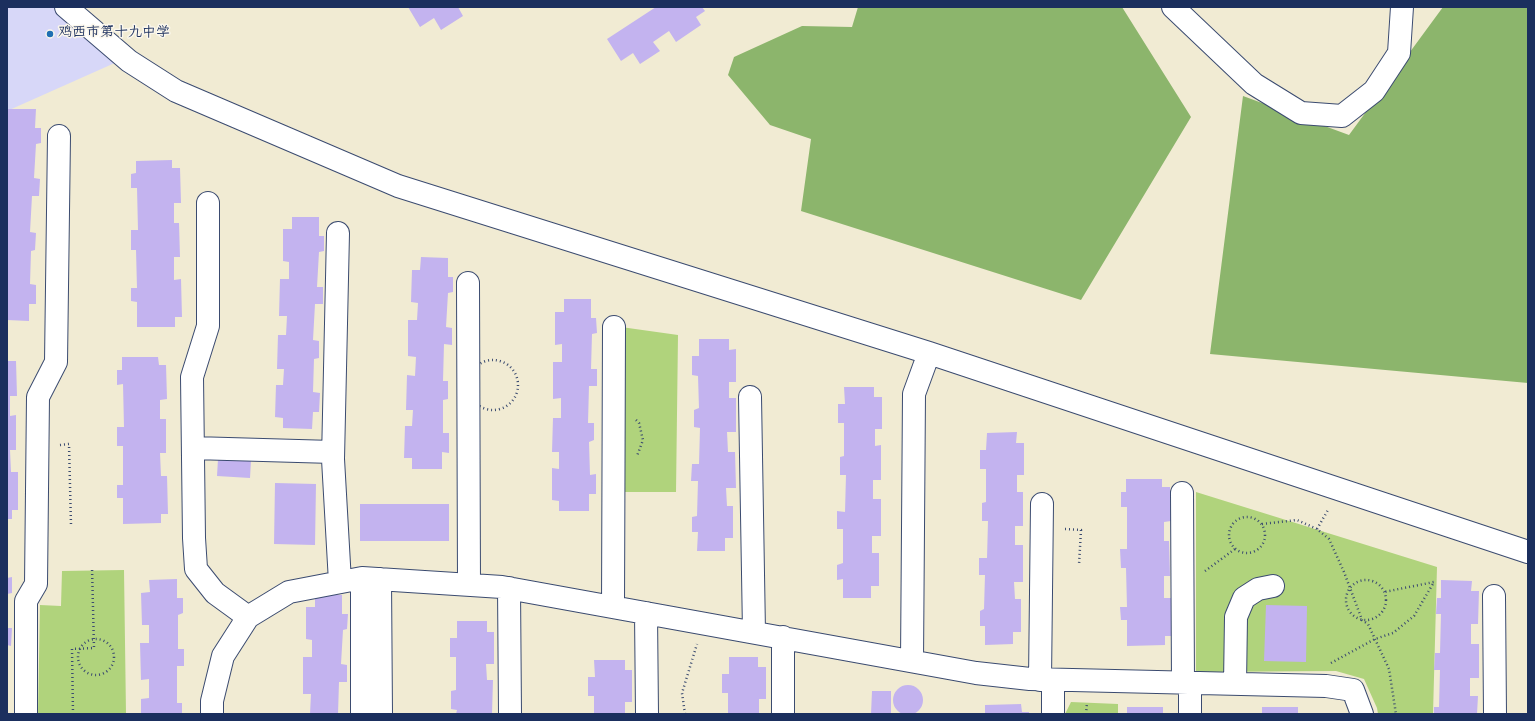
<!DOCTYPE html>
<html>
<head>
<meta charset="utf-8">
<style>
	body { margin:0 }
	#map { position:relative; width:1535px; height:721px; overflow:hidden; background:#f1ebd3; font-family:Dekko,sans-serif }
	canvas { display:block }
	.frame { position:absolute; inset:0; border:8px solid #1b2f5e; pointer-events:none }
</style>
</head>
<body>
<div id="map">
<canvas width="1535" height="721"></canvas>
<div class="frame"></div>
</div>
<script>
const ctx = document.querySelector('canvas').getContext('2d');
ctx.lineJoin = 'round';
function paint(path, color) {
  ctx.fillStyle = color;
  ctx.fill(path, 'evenodd');
}
function shape(rows) {
  const path = new Path2D();
  for (const r of rows) {
    if (r.length === 3) {
      path.moveTo(r[0] + r[2], r[1]);
      path.arc(r[0], r[1], r[2], 0, 2 * Math.PI);
      continue;
    }
    path.moveTo(r[0], r[1]);
    for (let i = 2; i < r.length; i += 2) path.lineTo(r[i], r[i + 1]);
  }
  return path;
}
function stroke(path, color, width, dash) {
  ctx.strokeStyle = color;
  ctx.lineWidth = width;
  ctx.lineCap = dash ? 'butt' : 'round';
  ctx.setLineDash(dash || []);
  ctx.stroke(path);
}
function label(font, color, halo, rows, align = 'center') {
  ctx.font = font + ' Dekko,"LXGW WenKai TC",sans-serif';
  ctx.lineWidth = 3;
  ctx.setLineDash([]);
  ctx.textBaseline = 'middle';
  ctx.strokeStyle = halo;
  ctx.fillStyle = color;
  for (const [text, x, y, turn = 0] of rows) {
    ctx.save();
    ctx.translate(x, y);
    ctx.rotate((+turn || 0) * Math.PI / 180);
    ctx.textAlign = isNaN(turn) ? turn : align;
    if (halo) ctx.strokeText(text, 0, 0);
    ctx.fillText(text, 0, 0);
    ctx.restore();
  }
}
const built = shape([
	[7,7,70,7,117,62,7,111]
]);
const green = shape([
	[621,327,678,335,676,492,624,492],
	[1196,492,1437,567,1433,714,1378,714,1377,708,1364,679,1336,671,1196,672],
	[124,570,126,714,38,714,40,605,61,606,62,571],
	[1071,702,1118,704,1118,714,1065,714]
]);
const forest = shape([
	[858,7,1122,7,1191,117,1081,300,801,211,811,139,770,125,728,75,734,57,802,26,852,27],
	[1443,7,1528,7,1528,383,1210,354,1243,96,1349,135]
]);
const building = shape([
	[408,7,458,7,463,16,441,30,434,18,420,27],
	[656,7,702,7,705,11,696,17,701,25,676,42,669,31,653,42,660,51,640,64,633,53,621,61,607,39],
	[8,109,36,109,35,128,41,128,41,143,36,144,34,178,40,179,39,196,32,196,30,232,36,233,35,250,31,251,30,284,36,285,36,304,29,304,29,321,7,320,7,121],
	[172,160,172,168,180,168,181,203,174,203,174,223,179,223,180,257,174,257,174,280,181,279,182,317,175,317,175,327,137,327,137,302,131,301,131,288,137,288,136,250,131,250,131,230,138,230,137,188,131,188,131,174,136,173,136,161],
	[292,217,319,217,319,236,324,236,324,251,319,252,317,287,323,287,323,304,315,304,313,340,319,341,319,358,314,359,313,392,320,393,319,412,313,412,312,429,283,428,283,418,275,417,276,385,283,385,284,369,277,369,278,335,286,335,287,316,279,316,280,279,289,279,289,262,283,261,283,229,292,229],
	[421,257,448,258,448,277,453,277,453,292,448,293,446,327,452,328,452,345,444,344,443,381,448,381,448,399,443,400,443,433,449,433,449,453,442,452,442,469,412,469,412,458,404,458,405,426,412,426,413,410,406,410,407,375,415,376,416,357,408,356,408,320,417,320,418,303,411,302,412,270,420,270],
	[564,299,591,299,591,318,596,318,597,333,592,334,591,369,597,369,597,386,589,386,588,423,594,423,594,440,589,442,590,475,596,474,596,494,589,494,589,511,559,511,559,501,552,500,552,468,559,469,559,452,552,452,553,418,561,418,561,398,553,399,553,362,562,362,562,344,555,345,555,312,564,312],
	[699,339,729,339,729,350,736,349,736,382,729,382,729,398,736,398,736,432,727,432,728,452,735,452,736,488,726,488,727,506,733,506,733,538,725,538,725,551,697,551,698,532,692,532,692,517,697,516,698,481,691,481,692,464,699,464,700,428,694,427,694,410,699,408,698,376,692,375,692,356,699,356],
	[7,353,8,353,8,361,16,361,17,396,10,396,10,416,16,415,16,450,10,450,11,472,18,472,18,510,12,510,12,519,7,519],
	[122,357,158,357,159,365,166,365,167,399,160,400,160,419,166,419,166,453,160,453,161,476,167,476,168,514,161,514,161,523,123,524,123,498,117,498,117,485,123,485,123,446,117,446,117,427,124,427,123,384,117,385,117,370,122,370],
	[844,387,874,387,874,397,882,397,882,429,875,429,875,446,881,445,881,480,873,480,873,499,881,499,881,536,872,536,872,553,879,553,879,586,871,586,871,598,843,598,843,579,837,580,837,565,843,563,843,529,837,529,837,511,845,512,846,475,840,475,840,457,844,456,844,423,838,423,838,404,845,404],
	[1017,432,1016,443,1024,443,1024,475,1017,475,1017,492,1023,492,1023,526,1015,526,1015,545,1023,545,1023,582,1014,582,1015,599,1021,599,1021,632,1013,632,1013,644,985,645,985,626,980,626,980,611,984,609,985,575,979,575,979,558,987,558,988,521,982,521,982,503,986,502,986,469,980,469,980,450,986,450,987,433],
	[218,459,251,460,250,478,217,476],
	[1126,479,1162,479,1162,487,1170,487,1171,521,1164,522,1164,541,1169,541,1170,576,1164,576,1164,598,1171,598,1172,636,1165,636,1165,645,1127,646,1127,620,1121,620,1120,607,1127,607,1126,568,1121,568,1120,549,1127,549,1127,507,1121,507,1121,492,1126,492],
	[275,483,316,484,315,545,274,544],
	[360,504,449,504,449,541,360,541],
	[12,577,12,593,7,594,7,578],
	[177,579,177,598,183,598,183,613,178,615,178,649,184,649,184,666,177,666,177,703,182,703,182,714,141,714,141,699,149,698,149,679,141,680,140,643,149,643,149,625,142,625,141,593,150,592,149,580],
	[1441,580,1472,581,1471,591,1479,591,1478,624,1471,624,1471,644,1479,644,1479,678,1470,678,1470,696,1478,696,1477,714,1434,714,1434,707,1439,707,1440,670,1434,670,1435,653,1440,653,1441,614,1436,614,1437,598,1441,598],
	[315,595,342,595,342,614,348,614,347,629,343,630,341,664,347,665,347,682,339,682,338,714,310,714,311,694,303,694,303,657,312,657,312,640,306,639,306,607,315,607],
	[1266,605,1307,606,1306,662,1264,661],
	[457,621,487,621,487,632,494,632,494,664,486,664,487,680,493,680,492,714,456,714,457,710,451,709,451,691,456,690,456,657,450,657,450,638,457,638],
	[7,628,12,628,11,646,7,645],
	[729,657,758,657,758,667,766,667,766,699,759,699,759,714,728,714,728,693,722,693,722,674,729,674],
	[594,660,625,660,625,670,632,670,632,702,625,702,625,714,594,714,594,696,588,696,588,677,595,677],
	[908,700,15],
	[872,691,891,691,891,714,871,714],
	[1021,704,1022,712,1029,712,1029,714,985,714,985,705],
	[1127,707,1163,707,1163,714,1127,714],
	[1262,707,1298,707,1298,714,1262,714]
]);
const path = shape([
	[493,385,25],
	[636,420,639,423,643,440,637,456],
	[60,445,69,444,71,525],
	[1247,535,18],
	[1262,524,1297,520,1317,529,1329,539,1344,572,1362,620,1368,624,1389,669,1396,714],
	[1065,529,1081,530,1079,565],
	[1317,529,1328,510],
	[1205,571,1235,549],
	[1366,600,20],
	[96,657,18],
	[1331,663,1375,639,1393,633,1414,616,1434,582,1384,592],
	[73,714,72,649,94,648,92,567],
	[685,714,682,693,697,644],
	[1086,714,1087,703]
]);
const minor = shape([
	[66,7,129,61,176,91,398,186,929,353,1528,552],
	[1173,7,1254,84,1301,113,1342,116,1374,91,1399,53,1402,7],
	[208,203,208,326,192,377,194,538,196,569,215,593,248,617],
	[338,233,333,459,340,582],
	[468,283,469,585],
	[750,397,754,632],
	[193,448,333,452],
	[1182,493,1183,682],
	[380,579,381,714],
	[509,588,510,714],
	[1494,596,1495,714],
	[613,607,614,327],
	[646,613,647,714],
	[912,661,914,394,929,353],
	[1040,680,1042,504],
	[1053,680,1053,714],
	[1235,684,1236,617,1244,598,1258,589,1273,586],
	[26,714,26,601,36,584,38,397,56,362,59,136],
	[212,714,212,701,223,656,248,617,289,592,362,578,502,587,976,673,1030,679,1326,686,1353,690,1362,714],
	[362,714,362,578],
	[783,714,783,637],
	[1190,714,1190,683]
]);
const markers = [
	[50,34,4,"#1f6fb2"]
];
const poiNames = [
	["鸡西市第十九中学",58,34]
];
paint(built, '#d7d7f8');
paint(green, '#b0d37c');
paint(forest, '#8cb56c');
paint(building, '#c3b3ef');
stroke(minor, '#3b4b70', 24);
stroke(path, '#3b4b70', 2.5, [1, 3]);
stroke(minor, '#fff', 22);
for (const [x, y, r, color] of markers) {
  const dot = new Path2D();
  dot.arc(x, y, r, 0, 2 * Math.PI);
  ctx.fillStyle = color;
  ctx.fill(dot);
  stroke(dot, '#fbf7ec', 1.5);
}
label('14px', '#1b2f5e', '#fbf7ec', poiNames, 'left');
</script>
</body>
</html>
